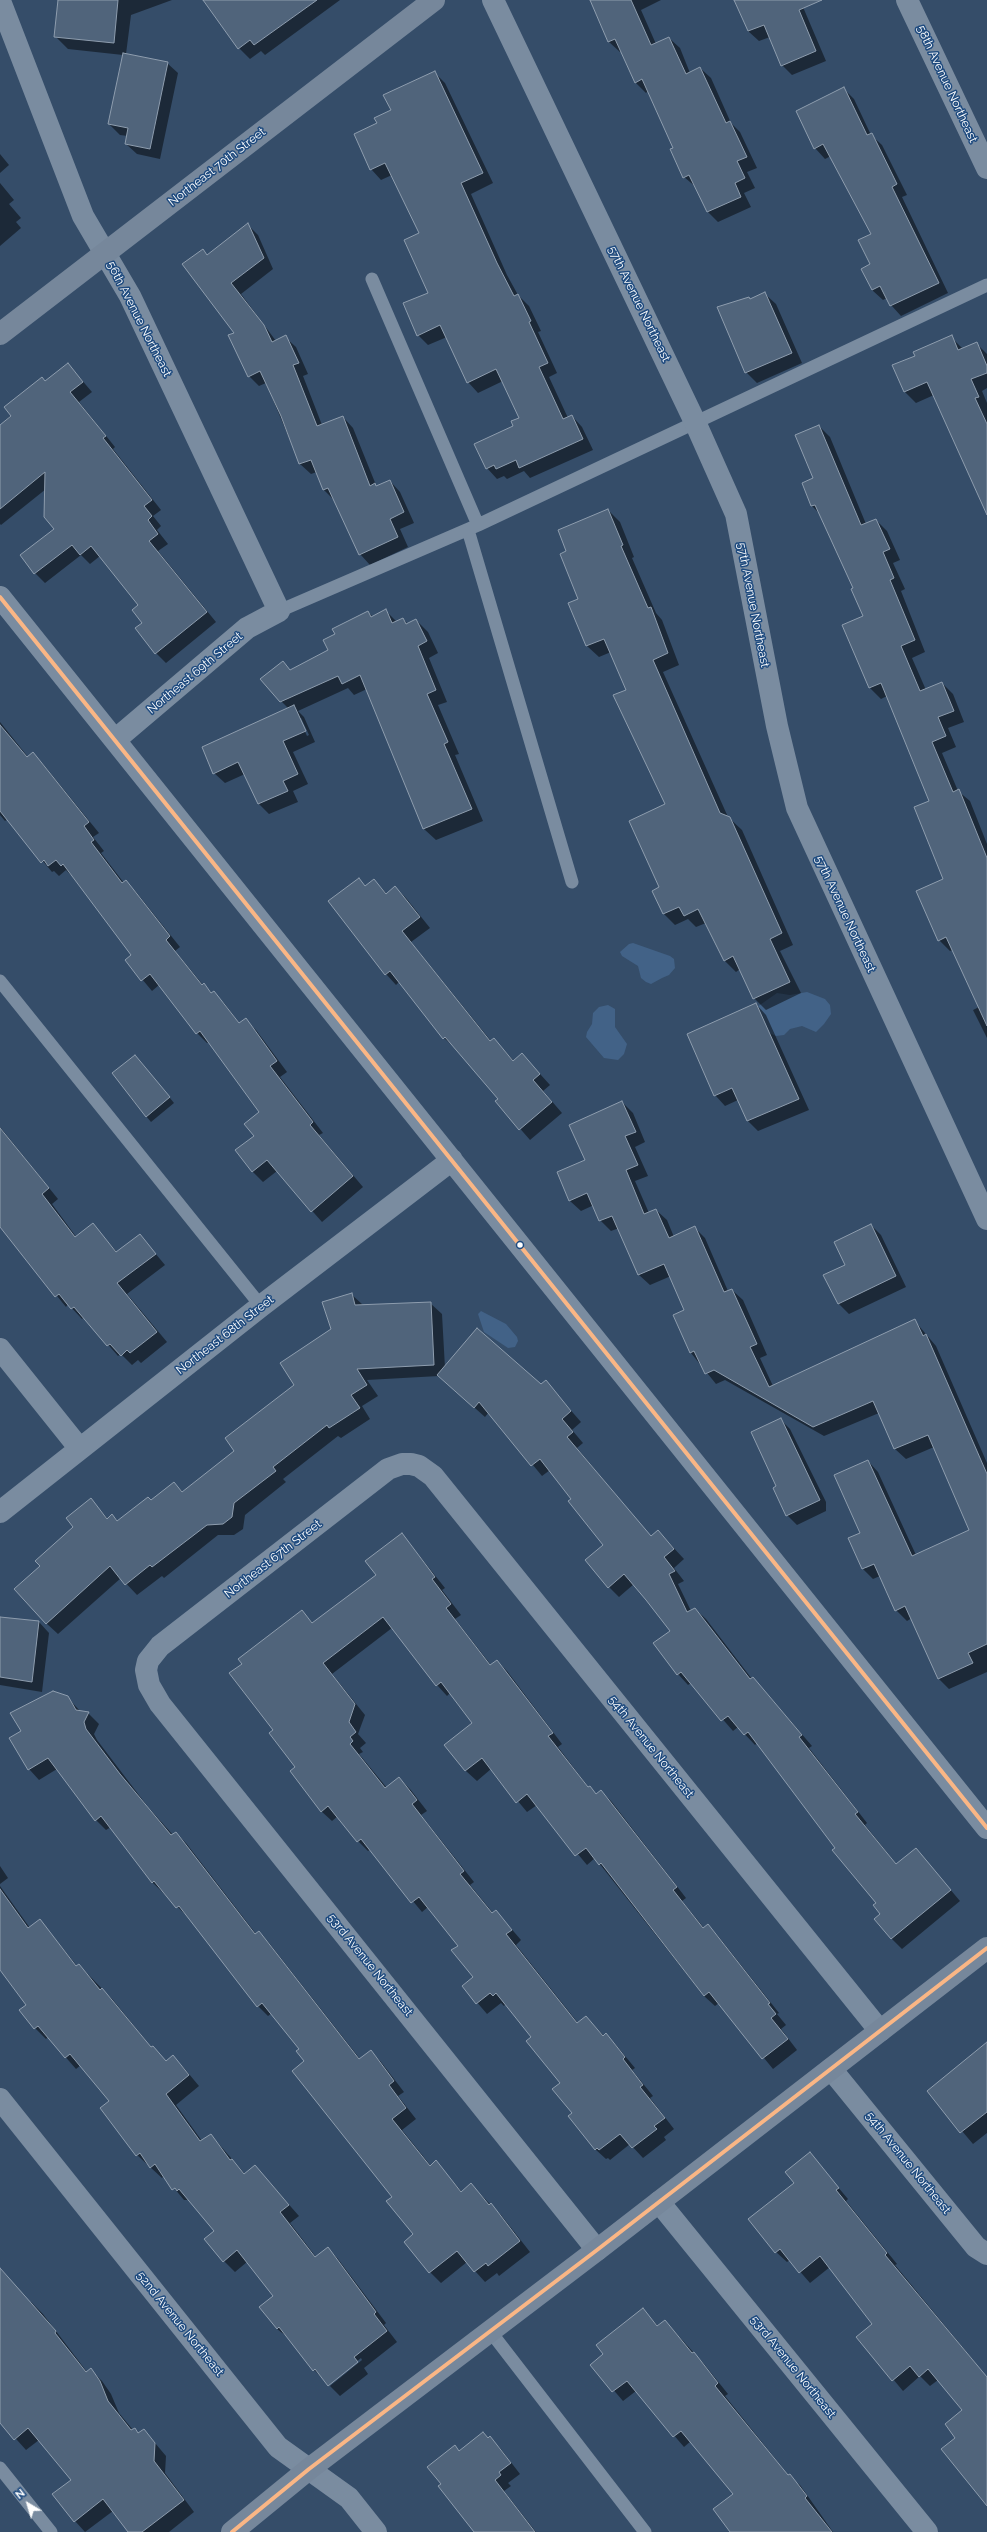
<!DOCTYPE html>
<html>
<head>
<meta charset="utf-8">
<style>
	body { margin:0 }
	#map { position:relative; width:987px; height:2532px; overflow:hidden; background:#354d69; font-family:Raleway,sans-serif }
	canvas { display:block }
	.north { position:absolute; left:8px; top:2484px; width:40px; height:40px; -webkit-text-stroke:3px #1f4b7f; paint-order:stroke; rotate:322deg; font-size:11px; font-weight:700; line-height:16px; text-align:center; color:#fff }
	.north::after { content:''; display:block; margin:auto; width:14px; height:18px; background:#fff; clip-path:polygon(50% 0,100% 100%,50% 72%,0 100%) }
</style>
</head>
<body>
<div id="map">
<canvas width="987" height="2532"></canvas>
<div class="north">N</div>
</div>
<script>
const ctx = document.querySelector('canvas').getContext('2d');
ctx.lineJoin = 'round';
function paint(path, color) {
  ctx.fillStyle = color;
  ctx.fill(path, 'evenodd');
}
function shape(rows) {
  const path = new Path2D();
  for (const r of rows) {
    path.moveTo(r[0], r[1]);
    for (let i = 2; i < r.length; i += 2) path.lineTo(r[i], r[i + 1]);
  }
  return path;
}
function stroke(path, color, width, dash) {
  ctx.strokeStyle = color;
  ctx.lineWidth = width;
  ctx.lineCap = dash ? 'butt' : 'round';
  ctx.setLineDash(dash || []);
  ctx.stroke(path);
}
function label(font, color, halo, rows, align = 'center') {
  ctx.font = font + ' Raleway,sans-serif';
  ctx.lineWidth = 3;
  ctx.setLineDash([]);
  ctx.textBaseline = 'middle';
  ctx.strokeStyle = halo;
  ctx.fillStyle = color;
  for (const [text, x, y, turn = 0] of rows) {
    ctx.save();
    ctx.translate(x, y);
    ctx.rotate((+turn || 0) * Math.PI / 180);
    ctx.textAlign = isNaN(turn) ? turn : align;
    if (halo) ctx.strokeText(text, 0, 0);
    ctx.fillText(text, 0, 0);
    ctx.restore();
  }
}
const water = shape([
	[633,943,670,956,674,959,675,968,669,975,662,978,651,984,646,982,641,978,638,966,622,956,620,952,629,944],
	[807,992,825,999,830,1005,831,1014,824,1024,816,1032,802,1026,790,1029,784,1035,776,1036,767,1032,757,1007,777,993,790,995],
	[608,1005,615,1009,615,1027,627,1044,624,1054,618,1060,604,1058,586,1037,587,1032,592,1024,593,1013,599,1007],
	[481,1311,506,1324,517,1337,518,1341,515,1347,508,1348,484,1332,478,1314]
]);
const shadow = shape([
	[59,0,172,0,131,15,126,54,167,63,178,73,160,159,137,154,126,144,128,136,120,135,109,124,123,55,68,49,55,36],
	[214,0,340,0,265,55,261,51,250,59,239,48,207,4],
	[591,0,661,0,641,10,656,44,669,38,680,48,690,73,700,68,711,78,731,123,740,132,757,168,747,172,755,188,744,193,751,207,718,222,708,212,696,187,684,177,674,148,648,91,646,93,635,82,622,51,620,52,609,42],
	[746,0,800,0,826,61,792,75,782,65,770,37,759,41,748,31],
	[434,72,445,83,493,183,471,194,507,275,518,295,529,306,541,331,538,332,557,373,549,377,568,418,572,416,582,427,593,450,530,478,524,471,507,479,504,476,497,479,487,468,520,418,503,381,478,393,468,382,447,337,428,345,418,335,429,293,420,234,392,175,381,180,371,169,378,123],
	[843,88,854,99,871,135,882,145,907,195,902,197,948,293,901,316,891,305,887,298,883,300,872,290,872,235,831,156,825,159,815,148],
	[0,154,9,165,0,173],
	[0,183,14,200,9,204,21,218,16,222,21,228,0,246],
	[248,225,258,235,273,269,241,294,276,341,285,337,296,347,308,374,303,376,322,425,343,417,353,428,376,485,377,487,390,481,400,492,414,523,400,529,408,547,370,565,360,554,334,500,324,490,317,472,311,474,300,464,266,383,259,386,249,376,236,333,203,250,208,256],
	[765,294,776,304,802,363,757,383,746,372,718,308,751,300],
	[951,337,963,349,976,343,987,354,987,388,982,391,987,403,987,512,934,395,916,403,905,392,893,366,916,357],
	[68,364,92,392,79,402,115,447,113,449,161,510,153,516,161,526,157,530,168,544,158,551,216,622,166,663,156,653,139,605,100,556,90,564,81,555,45,583,35,573,56,530,46,489,1,525,0,524,0,426,45,382],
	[819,426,830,437,866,524,876,520,887,531,900,560,893,563,905,589,901,591,925,652,912,658,926,690,942,683,953,694,964,722,948,728,956,747,942,753,958,791,970,801,987,844,987,1038,973,1010,979,1007,953,950,950,951,939,940,944,880,930,802,887,696,881,699,870,688,843,626,864,617,855,589,821,515,812,506],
	[608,510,620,522,634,557,632,558,656,613,662,620,679,665,663,672,728,817,742,830,793,945,780,951,801,993,766,1010,754,998,740,969,736,972,724,960,706,923,696,927,688,919,675,925,664,914,661,888,666,805,627,690,611,652,599,657,587,646,569,604,580,599,568,552],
	[386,611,397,622,403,619,408,624,416,620,428,632,438,653,429,658,447,702,438,705,459,754,455,755,483,821,436,840,424,829,367,689,354,695,348,688,298,711,304,717,315,742,293,752,308,784,293,791,298,802,269,814,259,804,245,774,225,783,214,773,289,709,281,701,282,662,291,671,330,651,336,635,368,612,373,617],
	[299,718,301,718,309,735,307,736],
	[0,722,28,757,33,753,43,764,99,833,93,837,104,851,101,853,124,883,126,882,136,892,180,947,175,951,203,985,224,1003,240,1024,245,1020,256,1030,287,1072,280,1077,323,1133,319,1135,363,1187,322,1222,277,1171,263,1182,252,1171,255,1136,260,1113,209,1042,207,1043,197,1033,159,985,152,991,126,960,133,955,72,876,66,870,59,876,54,871,52,872,8,819,5,821,0,815],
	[358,879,366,887,374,880,387,894,395,887,406,898,430,928,411,942,491,1041,494,1039,514,1061,522,1054,550,1085,543,1091,562,1113,530,1140,496,1101,499,1099,455,1048,444,1038,399,982,396,985,386,974],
	[756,1004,766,1015,809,1110,758,1131,747,1120,738,1100,725,1106,715,1095],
	[140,1061,174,1103,151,1122,130,1097],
	[622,1102,633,1113,645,1142,635,1147,648,1176,635,1181,649,1213,656,1210,667,1220,674,1237,695,1228,705,1238,728,1291,732,1290,743,1300,767,1355,760,1358,773,1386,914,1320,936,1346,987,1463,987,1672,949,1689,938,1678,912,1618,907,1621,896,1610,880,1576,873,1579,863,1569,849,1539,861,1533,868,1461,878,1472,916,1555,970,1530,934,1447,906,1459,895,1449,879,1413,824,1436,725,1380,716,1384,691,1353,674,1316,686,1311,671,1276,650,1285,639,1275,619,1228,611,1231,600,1220,594,1205,581,1211,570,1201,558,1173,586,1161],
	[878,1561,878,1563,866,1568,866,1566],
	[0,1127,58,1199,52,1204,77,1238,93,1225,117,1252,140,1235,165,1265,127,1294,167,1342,141,1363,138,1360,132,1365,121,1354,118,1356,84,1317,82,1319,68,1304,66,1307,0,1226],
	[871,1225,881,1235,906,1287,849,1314,839,1304,825,1276,847,1265],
	[351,1294,363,1305,430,1303,442,1314,445,1368,541,1386,546,1382,581,1422,572,1430,583,1443,577,1448,651,1537,658,1531,684,1559,674,1568,684,1581,678,1584,691,1611,695,1609,706,1619,752,1679,763,1689,812,1746,809,1748,867,1823,865,1825,897,1865,916,1849,960,1901,902,1949,892,1939,876,1919,882,1914,877,1903,757,1743,755,1745,738,1727,733,1731,691,1683,688,1685,678,1674,655,1643,671,1631,634,1584,619,1597,609,1587,605,1545,550,1470,542,1476,489,1412,485,1417,439,1376,367,1380,378,1396,362,1406,370,1419,341,1438,338,1436,283,1479,286,1482,245,1515,243,1529,234,1535,218,1535,164,1578,162,1576,137,1595,121,1578,58,1634,46,1623,41,1566,74,1527,91,1500,108,1519,112,1516,118,1521,151,1501,174,1483,183,1492,236,1451,295,1385,332,1330],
	[780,1419,790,1429,826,1502,826,1511,797,1525,787,1515,774,1488,777,1487],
	[402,1534,445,1588,442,1590,461,1615,455,1619,491,1665,497,1661,507,1671,562,1744,558,1747,589,1788,596,1794,601,1791,611,1801,686,1898,682,1901,704,1928,708,1925,718,1936,779,2013,777,2014,786,2025,781,2029,797,2050,773,2069,719,2003,715,2006,704,1996,595,1858,587,1865,537,1805,527,1812,491,1769,477,1781,466,1771,446,1745,474,1723,450,1693,447,1696,437,1685,392,1628,332,1674,365,1715,358,1734,366,1743,360,1748,363,1752,359,1754,387,1788,399,1778,410,1789,427,1811,421,1815,474,1882,470,1885,493,1913,496,1911,521,1940,516,1945,578,2023,586,2017,604,2036,606,2034,616,2045,635,2068,632,2070,653,2096,650,2098,674,2129,664,2137,666,2140,643,2158,630,2144,610,2160,608,2158,606,2159,595,2149,573,2114,561,2083,532,2037,506,2004,504,2006,501,2003,487,2014,463,1986,474,1977,459,1946,428,1907,422,1912,370,1850,368,1851,358,1841,338,1816,332,1821,321,1811,274,1730,244,1664,302,1612,313,1623,377,1575],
	[0,1618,39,1622,49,1633,42,1692,0,1685],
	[67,1697,81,1712,88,1713,99,1724,94,1734,97,1740,148,1807,173,1835,176,1833,186,1843,256,1934,259,1932,269,1943,360,2059,371,2051,381,2062,404,2092,398,2096,416,2119,402,2130,431,2166,436,2162,462,2192,471,2185,501,2215,530,2252,499,2276,497,2273,485,2282,467,2262,441,2283,430,2272,405,2242,414,2235,393,2197,300,2050,272,2013,268,2016,258,2006,188,1917,152,1882,111,1827,106,1830,96,1820,57,1769,39,1780,29,1769,23,1732],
	[0,1866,8,1878,0,1884],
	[0,1886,30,1928,40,1920,77,1966,79,1965,113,2000,152,2048,167,2062,173,2057,184,2068,199,2086,176,2105,202,2141,211,2135,245,2174,255,2166,299,2216,290,2223,316,2257,328,2248,338,2259,386,2323,384,2325,397,2342,364,2368,368,2374,340,2396,330,2386,362,2360,361,2358,329,2384,314,2370,289,2338,277,2329,274,2296,247,2262,235,2272,224,2261,206,2239,215,2231,190,2200,184,2200,164,2176,162,2178,137,2155,101,2108,110,2101,81,2065,76,2069,48,2037,46,2039,35,2028,28,2005,0,1969],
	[987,2043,987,2133,973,2144,928,2091],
	[810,2154,848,2199,846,2201,897,2264,895,2265,987,2377,987,2503,957,2438,963,2411,938,2380,930,2386,920,2376,903,2391,858,2337,873,2325,830,2267,810,2283,790,2260,787,2262,776,2252,795,2184],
	[0,2268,30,2304,31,2302,43,2314,87,2372,91,2370,102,2381,111,2394,119,2413,133,2430,134,2429,139,2434,144,2430,166,2456,165,2473,194,2512,169,2532,129,2532,113,2511,85,2532,75,2521,72,2480,39,2440,26,2450,0,2421],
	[642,2309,658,2326,665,2321,704,2364,728,2394,725,2396,789,2476,800,2485,833,2532,730,2532,734,2494,691,2441,684,2447,636,2391,623,2401,592,2365,604,2355],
	[483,2433,500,2448,520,2474,508,2483,511,2486,504,2491,536,2532,476,2532,459,2452]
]);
const building = shape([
	[58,0,118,0,114,43,54,37,58,0],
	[203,0,317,0,254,45,250,40,238,49,203,0],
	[590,0,631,0,651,45,669,37,686,74,700,67,726,123,730,121,747,157,737,161,745,178,735,183,741,197,707,212,689,175,683,178,670,149,673,148,642,79,635,83,615,39,608,42,590,0],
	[734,0,822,0,799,10,816,51,781,66,764,25,748,31,734,0],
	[123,53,168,62,150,149,125,144,128,128,108,124,123,53],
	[435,71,483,173,461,183,497,263,514,296,518,294,531,321,529,322,548,363,539,367,563,419,572,415,583,439,519,468,516,460,496,469,494,465,486,469,474,444,513,426,511,421,519,418,496,369,467,383,440,325,417,336,403,303,428,293,404,240,419,233,385,163,370,170,354,134,377,123,374,118,391,110,383,95,435,71],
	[844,87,867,135,872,133,897,184,892,187,939,283,890,306,880,286,872,290,861,269,870,264,858,240,871,234,823,144,814,149,796,111,844,87],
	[248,223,264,258,231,283,264,325,272,342,286,335,299,363,293,365,317,426,343,416,370,486,375,483,376,486,390,480,404,512,390,519,398,537,359,555,328,488,323,490,311,460,299,464,281,416,260,371,248,377,228,335,234,333,182,264,203,249,207,255,248,223],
	[765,292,792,353,745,373,717,307,749,297,750,299,765,292],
	[952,335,958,350,977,342,987,366,987,373,971,379,979,397,975,398,987,424,987,515,927,382,904,392,892,365,915,356,913,352,952,335],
	[68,363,83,382,70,392,106,436,103,438,152,500,144,506,152,516,148,520,158,534,149,541,207,612,155,654,135,628,142,623,132,610,138,605,91,546,80,555,72,545,34,574,20,555,54,529,44,517,45,472,0,509,0,425,11,416,4,407,42,377,45,381,68,363],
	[819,425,861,525,876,519,890,549,883,552,894,578,890,580,915,640,901,646,920,691,942,682,954,711,938,717,946,736,932,742,953,792,959,789,987,858,987,1026,946,937,938,941,916,891,943,879,914,807,929,801,881,683,869,688,842,625,863,616,851,589,853,588,815,505,811,506,802,483,813,478,795,435,819,425],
	[608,509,623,545,621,546,648,608,651,607,668,653,653,660,720,813,730,817,782,933,770,939,790,982,753,999,733,956,724,961,698,909,684,916,679,907,663,914,652,891,659,887,629,821,665,804,613,695,626,690,604,639,586,646,568,603,578,599,560,554,566,551,558,530,608,509],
	[386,609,392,623,403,618,406,624,416,619,427,641,418,646,436,690,427,694,448,742,444,744,472,809,423,829,360,675,342,684,338,676,280,702,260,679,283,661,290,670,328,650,323,640,335,634,332,629,368,611,371,617,386,609],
	[294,705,306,731,283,741,298,774,283,781,288,791,258,804,238,762,213,774,202,747,294,705],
	[0,725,27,757,33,752,89,822,84,826,94,840,91,842,122,883,126,880,170,936,166,940,202,985,204,983,211,993,214,991,239,1023,246,1018,277,1061,270,1066,313,1122,310,1125,353,1176,311,1212,267,1160,252,1172,235,1150,254,1136,244,1124,259,1112,200,1031,196,1034,150,974,141,981,125,960,131,955,63,864,61,866,56,860,48,866,44,860,41,863,0,811,0,725],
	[359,878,365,886,374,879,386,894,395,886,420,917,402,931,490,1041,494,1038,513,1061,522,1053,540,1074,533,1080,552,1102,519,1130,495,1101,498,1099,445,1037,443,1039,390,971,385,975,328,901,359,878],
	[756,1003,799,1099,747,1121,732,1088,714,1096,687,1034,756,1003],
	[135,1055,170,1097,146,1117,112,1073,135,1055],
	[622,1101,636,1132,625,1136,638,1165,626,1170,644,1214,656,1209,669,1238,695,1226,724,1292,732,1289,757,1344,750,1347,769,1387,915,1319,923,1336,926,1334,987,1474,987,1644,968,1653,973,1663,938,1679,905,1606,895,1611,874,1564,862,1569,848,1538,860,1533,834,1475,868,1460,912,1556,969,1530,928,1435,894,1449,873,1401,813,1427,714,1370,705,1374,694,1351,690,1353,673,1315,684,1310,664,1264,638,1275,612,1216,599,1221,587,1193,569,1201,557,1172,585,1160,569,1125,622,1101],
	[0,1128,49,1188,42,1194,75,1237,93,1223,116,1252,140,1234,156,1254,117,1283,157,1332,130,1353,127,1350,121,1356,110,1344,107,1346,74,1307,71,1309,59,1294,55,1297,0,1227,0,1128],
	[871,1224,896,1276,838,1304,823,1275,845,1265,834,1242,871,1224],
	[352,1293,355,1305,431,1302,434,1365,357,1369,367,1385,351,1395,360,1408,329,1428,327,1425,273,1467,276,1471,234,1503,232,1517,223,1524,207,1525,152,1567,150,1565,125,1585,110,1566,46,1624,14,1589,40,1566,35,1561,73,1527,66,1518,91,1498,107,1519,112,1514,117,1521,148,1497,151,1500,174,1482,182,1492,234,1451,225,1438,294,1385,280,1363,331,1329,322,1302,352,1293],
	[477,1328,541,1384,546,1380,571,1411,562,1419,573,1432,567,1437,651,1536,658,1530,674,1549,664,1557,675,1571,669,1574,687,1612,695,1608,750,1679,753,1677,802,1735,799,1737,858,1812,855,1814,896,1864,916,1848,951,1890,891,1939,874,1919,880,1914,873,1905,876,1903,832,1850,835,1848,748,1732,744,1735,728,1716,721,1721,681,1672,677,1675,653,1643,670,1631,646,1600,624,1574,608,1588,585,1560,603,1545,568,1501,571,1499,540,1459,531,1466,479,1402,474,1408,437,1375,477,1328],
	[781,1418,820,1500,786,1516,773,1488,776,1486,751,1432,781,1418],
	[402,1533,435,1577,432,1579,451,1604,446,1608,490,1665,497,1660,553,1733,548,1736,588,1787,590,1786,596,1794,601,1790,677,1887,673,1890,703,1928,708,1924,770,2003,768,2004,776,2014,771,2018,788,2039,762,2059,709,1992,704,1996,601,1863,599,1865,586,1848,575,1856,527,1794,516,1803,482,1758,465,1771,444,1745,472,1723,441,1682,436,1686,383,1617,323,1663,355,1704,349,1722,356,1732,350,1737,353,1741,350,1744,385,1788,399,1777,417,1800,412,1804,464,1871,460,1874,492,1913,496,1910,512,1930,506,1934,577,2023,586,2016,603,2036,606,2033,625,2057,623,2059,643,2085,640,2087,665,2118,654,2126,657,2129,632,2148,620,2134,599,2150,597,2148,595,2150,568,2116,572,2113,552,2089,560,2083,526,2041,531,2037,496,1993,493,1996,490,1993,476,2004,462,1986,473,1977,451,1950,458,1946,419,1897,411,1903,361,1839,357,1842,328,1806,321,1812,290,1771,295,1767,269,1733,273,1730,229,1673,242,1664,238,1659,302,1610,312,1623,376,1575,365,1561,402,1533],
	[0,1617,39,1621,32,1682,0,1677,0,1617],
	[53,1691,68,1696,76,1710,89,1712,84,1722,86,1729,120,1774,171,1835,176,1832,255,1934,259,1931,359,2059,371,2050,394,2081,389,2085,406,2108,392,2119,430,2166,436,2160,461,2192,471,2183,489,2205,491,2203,520,2241,488,2266,486,2263,474,2272,457,2251,429,2273,404,2242,413,2234,386,2201,392,2197,292,2071,304,2061,296,2051,299,2049,262,2003,257,2007,179,1906,176,1908,154,1881,152,1883,101,1816,95,1821,48,1758,28,1770,9,1738,21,1731,10,1713,53,1691],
	[0,1889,28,1928,40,1919,76,1966,79,1964,100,1990,102,1988,151,2047,153,2046,166,2061,173,2055,189,2075,166,2094,200,2141,211,2134,230,2160,232,2159,244,2174,255,2165,289,2205,280,2212,315,2257,328,2247,376,2312,374,2314,387,2331,354,2357,358,2362,328,2386,315,2369,313,2371,279,2327,277,2329,259,2307,273,2296,237,2250,223,2262,204,2239,214,2231,179,2189,177,2191,175,2188,172,2190,155,2164,150,2168,140,2153,136,2156,100,2108,109,2101,70,2054,65,2058,38,2026,34,2029,19,2010,26,2005,0,1970,0,1889],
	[987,2042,987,2112,960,2133,927,2091,987,2042],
	[810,2152,839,2188,836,2190,887,2253,885,2255,987,2377,987,2506,941,2449,955,2438,945,2424,962,2410,928,2369,919,2377,910,2366,892,2381,856,2337,872,2324,820,2256,799,2273,780,2249,775,2253,748,2219,794,2183,785,2172,810,2152],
	[0,2268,56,2331,55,2333,86,2372,91,2368,100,2381,108,2401,131,2430,135,2428,138,2433,144,2429,155,2443,154,2461,184,2500,142,2532,128,2532,103,2499,74,2522,52,2494,71,2480,28,2428,14,2440,0,2423,0,2268],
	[643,2308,657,2326,665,2320,692,2353,694,2352,718,2383,715,2386,788,2475,790,2474,807,2496,805,2498,832,2532,730,2532,713,2509,733,2494,681,2431,673,2437,627,2381,612,2392,590,2365,603,2354,596,2345,643,2308],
	[483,2432,488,2438,490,2436,511,2463,499,2472,501,2475,495,2480,535,2532,474,2532,438,2486,441,2484,427,2467,455,2445,459,2451,483,2432]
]);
const lane = shape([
	[372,279,478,525],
	[468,530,572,882],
	[279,611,478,525,987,285],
	[0,981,261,1306],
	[490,2331,645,2532],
	[0,2468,51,2532]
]);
const street = shape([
	[493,0,695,422,736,514,777,726,797,808,987,1219],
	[907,0,987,168],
	[0,1,83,216,130,296,279,611,247,628,115,740],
	[0,597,987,1828],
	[0,1349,80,1449],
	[0,1512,261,1306,452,1160],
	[831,2069,976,2247,987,2254],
	[0,2099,278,2447,349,2498,376,2532],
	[659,2202,927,2532],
	[597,2250,160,1704,149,1685,146,1670,148,1661,160,1646,388,1469,402,1464,411,1464,419,1466,433,1476,880,2031]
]);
const secondary = shape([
	[0,334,434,0],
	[232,2532,309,2469,597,2250,987,1948]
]);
const bus1 = shape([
	[0,597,987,1828],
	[232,2532,309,2469,597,2250,987,1948]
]);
const markers = [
	[520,1245,3.5,"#fff"]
];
const streetNames = [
	["58th Avenue Northeast",947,84,65],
	["Northeast 70th Street",217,167,-38],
	["57th Avenue Northeast",639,304,64],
	["56th Avenue Northeast",139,319,63],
	["57th Avenue Northeast",753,605,79],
	["Northeast 69th Street",195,673,-40],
	["57th Avenue Northeast",845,914,65],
	["Northeast 68th Street",225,1335,-38],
	["Northeast 67th Street",273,1559,-38],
	["54th Avenue Northeast",651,1747,51],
	["53rd Avenue Northeast",370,1965,51],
	["54th Avenue Northeast",908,2163,51],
	["52nd Avenue Northeast",180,2324,51],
	["53rd Avenue Northeast",793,2367,51]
];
paint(water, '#426287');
paint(shadow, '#0007');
paint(building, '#50647b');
stroke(building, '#8e9dae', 1);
stroke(lane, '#7a8ca0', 13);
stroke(street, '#7a8ca0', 22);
stroke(secondary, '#76879b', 22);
stroke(bus1, '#fab685', 4);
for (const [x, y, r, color] of markers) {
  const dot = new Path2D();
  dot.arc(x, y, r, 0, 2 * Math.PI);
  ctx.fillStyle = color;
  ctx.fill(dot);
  stroke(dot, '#1f4b7f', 1.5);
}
label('12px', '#fff', '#1f4b7f', streetNames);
</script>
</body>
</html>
